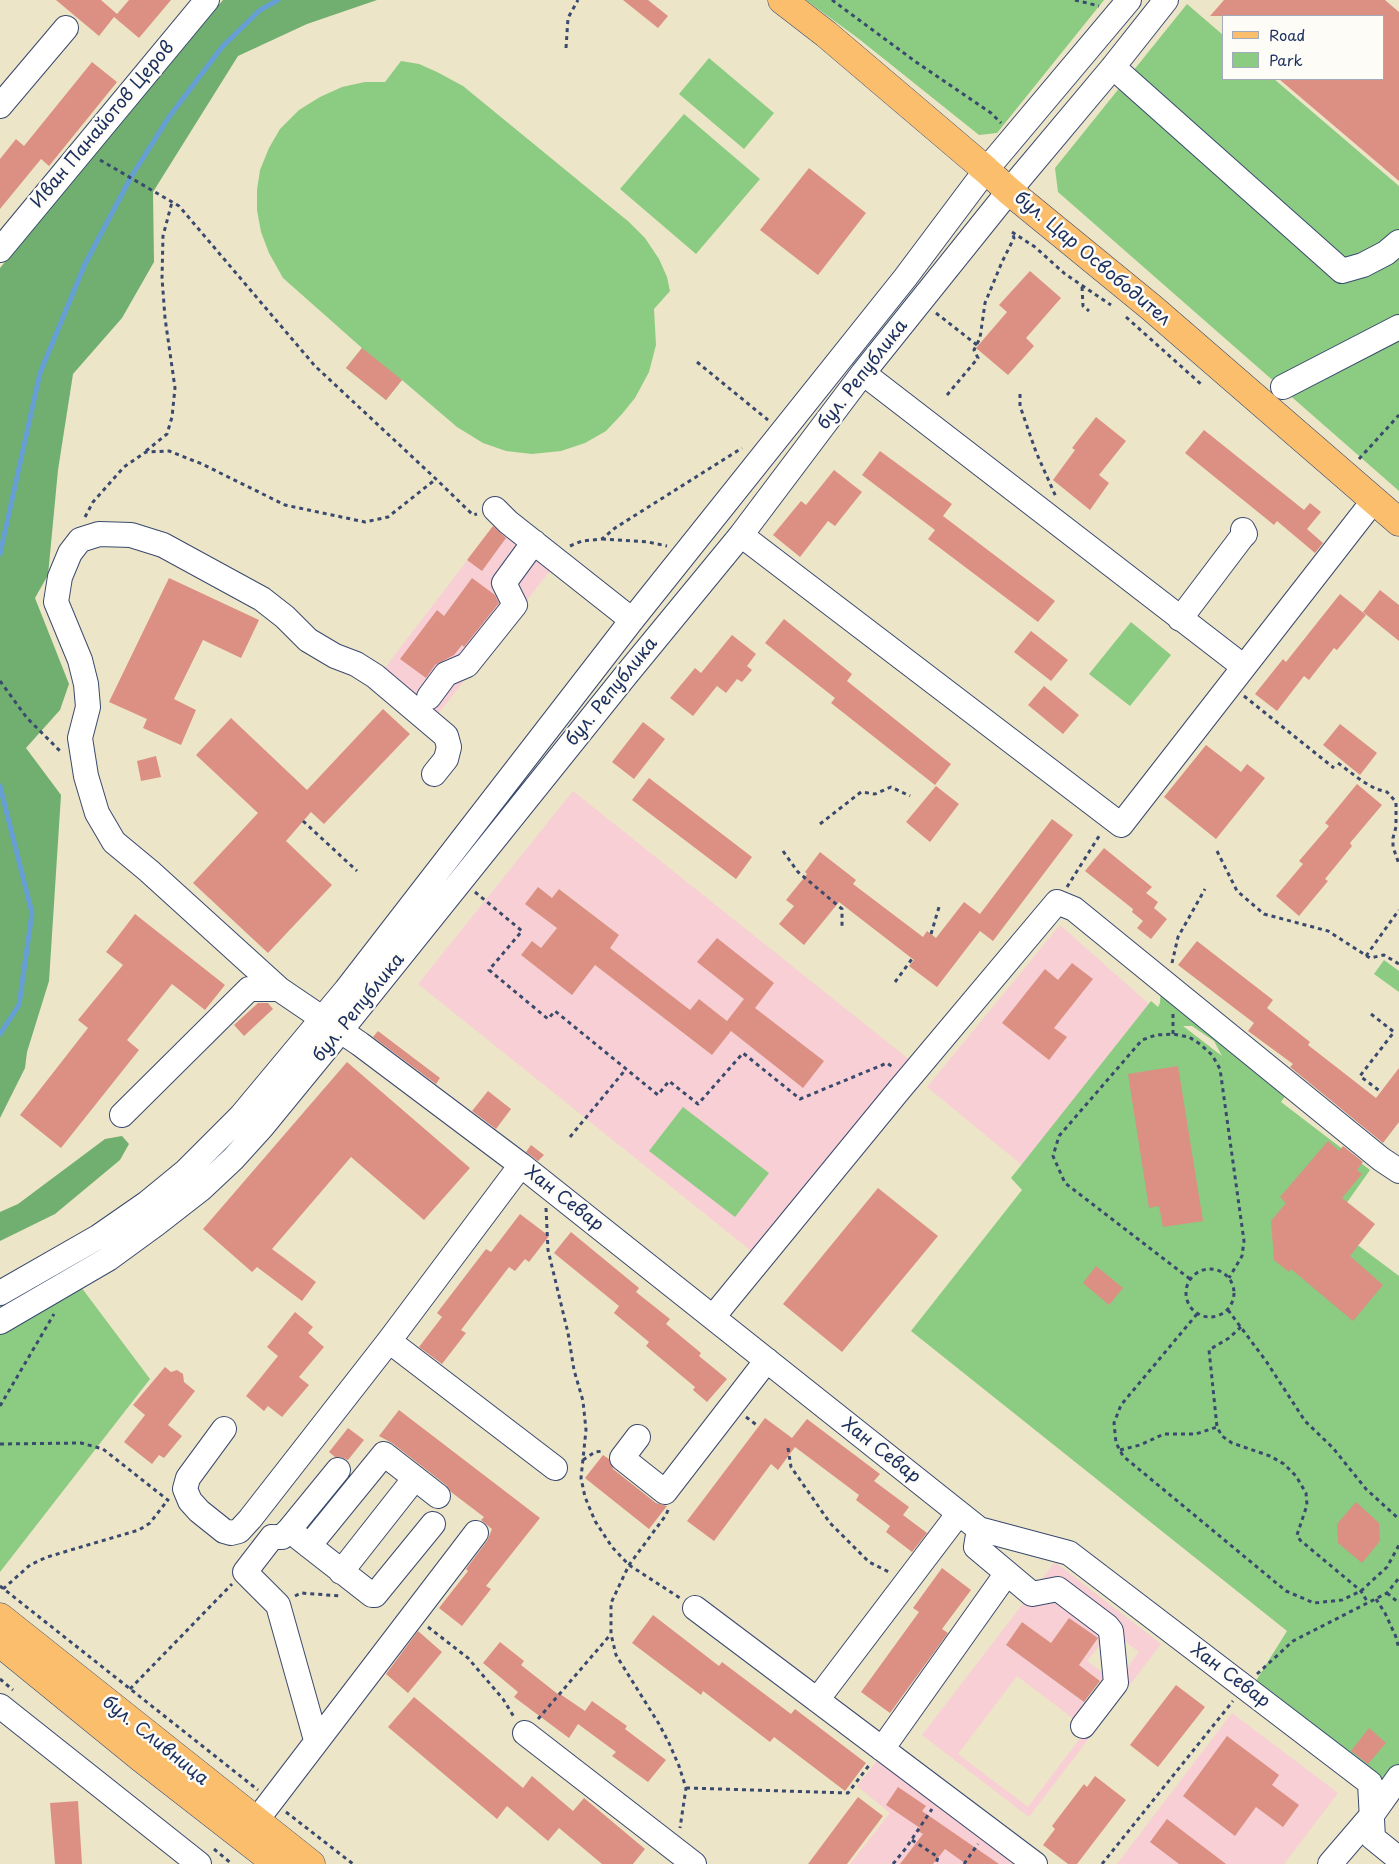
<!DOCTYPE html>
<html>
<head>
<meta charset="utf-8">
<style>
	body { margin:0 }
	#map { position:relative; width:1399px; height:1864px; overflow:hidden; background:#ede5c7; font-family:"Playpen Sans",sans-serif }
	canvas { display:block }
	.legend { position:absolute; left:1222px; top:15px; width:162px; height:65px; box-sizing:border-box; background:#fdfcf7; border:1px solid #a3aaba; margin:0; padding:6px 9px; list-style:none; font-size:15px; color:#1b2f5e }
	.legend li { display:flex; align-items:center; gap:10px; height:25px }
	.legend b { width:25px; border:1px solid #a3aaba }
</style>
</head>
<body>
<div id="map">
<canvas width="1399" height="1864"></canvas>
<ul class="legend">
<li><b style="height:6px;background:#fabe6d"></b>Road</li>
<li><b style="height:14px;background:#8bcb82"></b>Park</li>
</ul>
</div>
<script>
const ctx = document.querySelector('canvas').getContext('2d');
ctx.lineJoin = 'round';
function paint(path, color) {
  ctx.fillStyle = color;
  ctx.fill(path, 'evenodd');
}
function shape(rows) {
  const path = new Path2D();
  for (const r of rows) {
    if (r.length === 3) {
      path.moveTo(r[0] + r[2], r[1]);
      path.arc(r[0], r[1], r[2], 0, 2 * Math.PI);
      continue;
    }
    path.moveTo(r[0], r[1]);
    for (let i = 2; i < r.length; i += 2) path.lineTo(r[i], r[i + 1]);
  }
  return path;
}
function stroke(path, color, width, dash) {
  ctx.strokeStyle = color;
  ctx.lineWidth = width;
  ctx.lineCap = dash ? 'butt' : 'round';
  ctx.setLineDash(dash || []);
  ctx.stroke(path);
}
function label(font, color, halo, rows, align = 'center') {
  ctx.font = font + ' "Playpen Sans",sans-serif';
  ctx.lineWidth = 5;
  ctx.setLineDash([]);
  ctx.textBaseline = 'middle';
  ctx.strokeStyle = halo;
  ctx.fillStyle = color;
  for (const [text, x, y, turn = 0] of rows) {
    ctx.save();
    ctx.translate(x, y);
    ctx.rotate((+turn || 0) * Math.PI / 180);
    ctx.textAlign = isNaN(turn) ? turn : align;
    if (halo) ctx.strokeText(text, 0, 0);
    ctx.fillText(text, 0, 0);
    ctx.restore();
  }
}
const built = shape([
	[495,524,552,568,435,718,381,673],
	[573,791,911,1061,755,1254,418,984],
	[560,889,619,935,610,948,690,1010,699,999,727,1021,724,1040,712,1055,572,947,572,994,521,955,532,941,541,948,557,928,552,898],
	[1060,925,1149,1004,1022,1165,927,1087],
	[1055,1562,1161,1644,1029,1817,922,1735],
	[1069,1618,1098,1639,1079,1665,1105,1684,1090,1705,1006,1645,1022,1622,1051,1643],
	[1111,1631,1139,1652,1116,1682,1087,1661],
	[1017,1676,1087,1729,1028,1807,958,1754],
	[1232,1713,1338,1793,1284,1864,1117,1864],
	[881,1756,1020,1864,850,1864,890,1813,857,1786]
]);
const green = shape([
	[806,0,1104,0,997,133,979,135,859,39],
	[1187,4,1223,35,1223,79,1274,79,1399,186,1399,491,1058,192,1055,168],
	[709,58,774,113,744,149,679,94],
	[401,61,419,64,437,72,463,86,629,222,645,238,659,259,667,277,670,291,654,309,656,345,649,372,635,398,622,414,606,431,585,443,561,451,532,454,506,451,483,443,457,427,402,380,386,400,346,368,362,348,283,278,269,253,261,232,257,210,257,190,260,170,269,148,280,129,299,110,320,97,342,87,365,82,385,82],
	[684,114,760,179,696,254,620,189],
	[1131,622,1171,655,1130,706,1089,674],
	[1384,960,1399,971,1399,992,1374,974],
	[1161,987,1292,1086,1281,1102,1370,1170,1331,1225,1399,1276,1399,1766,1385,1786,1254,1684,1287,1631,911,1331,1022,1190,1011,1178,1151,1001,1158,1007,1160,1003],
	[1183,1026,1192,1026,1214,1041,1222,1056],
	[683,1107,769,1173,735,1217,649,1151],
	[262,1127,75,1279,150,1379,0,1572,0,1293,215,1144]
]);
const forest = shape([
	[223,0,377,0,307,24,238,56,153,192,154,262,122,318,73,374,58,470,48,575,35,598,69,684,60,710,26,748,61,795,49,981,27,1052,25,1068,0,1118,0,268,112,130],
	[122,1136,129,1144,120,1160,55,1214,0,1241,0,1212,18,1204,105,1139]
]);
const stream = shape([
	[0,554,40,373,85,264,131,177,169,117,222,47,260,10,278,0],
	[0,786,32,913,19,1005,0,1034]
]);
const building = shape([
	[56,0,101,0,117,14,129,0,171,0,139,38,114,17,99,36],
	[623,0,648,0,668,16,658,28],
	[1224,0,1385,0,1399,12,1399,181,1279,79,1383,79,1383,16,1210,16],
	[92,62,117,82,49,166,41,159,0,209,0,159,16,139,24,146],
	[809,168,866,213,818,275,760,230],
	[1030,271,1061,298,1026,338,1034,346,1008,375,976,348,1007,312,999,305],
	[362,348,402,380,386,400,346,368],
	[1096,417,1126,441,1099,475,1109,483,1090,510,1053,480,1075,450,1072,448],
	[1204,430,1304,510,1310,503,1321,512,1307,529,1323,543,1315,553,1277,521,1274,525,1185,453],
	[880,451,952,504,943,516,1055,601,1038,622,928,539,935,530,862,475],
	[834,470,862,492,835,526,828,521,800,557,773,535,801,501,806,505],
	[493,526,506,538,482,571,467,560],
	[169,578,259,620,241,658,203,640,174,699,196,710,181,745,143,728,147,719,109,702],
	[472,578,495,595,499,603,464,647,462,645,454,655,435,665,426,678,400,659,437,610,444,616],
	[1380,590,1399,605,1399,641,1363,612],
	[1340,594,1366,615,1337,650,1334,648,1309,680,1304,676,1277,711,1255,694,1283,659,1286,662],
	[784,619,852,674,847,681,951,764,935,785,831,703,835,698,765,643],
	[1031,631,1068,660,1051,681,1014,652],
	[732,635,756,654,747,666,752,670,742,682,737,679,726,693,717,686,693,716,670,698,695,668,701,673],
	[1044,686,1079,715,1063,734,1028,705],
	[383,709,410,734,324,824,311,812,286,841,332,885,268,953,193,883,258,813,196,755,231,718,307,790],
	[643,722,665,739,634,779,612,762],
	[1340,724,1377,753,1360,775,1323,745],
	[1206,745,1241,772,1247,764,1265,778,1216,839,1164,797],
	[156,756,161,777,141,781,137,761],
	[649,778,752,857,736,879,632,800],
	[1357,784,1382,805,1350,843,1352,846,1325,879,1328,881,1299,916,1276,896,1303,864,1299,861,1329,826,1325,823],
	[936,786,959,804,930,842,906,822],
	[1052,819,1073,835,993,941,980,931,937,987,909,966,914,960,839,902,804,945,779,924,794,906,786,900,807,874,805,872,820,852,856,880,853,884,923,937,927,931,936,938,964,902,980,914],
	[1104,848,1152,887,1146,893,1158,902,1154,908,1167,919,1151,939,1137,928,1143,921,1132,912,1133,909,1085,871],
	[538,887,552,898,559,889,619,935,610,948,690,1010,699,999,727,1021,744,999,697,962,717,938,774,983,755,1008,824,1061,803,1088,731,1031,712,1055,595,965,572,995,521,955,532,941,541,948,557,928,525,904],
	[135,914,225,985,205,1010,172,984,127,1040,139,1050,61,1148,20,1115,88,1028,78,1020,123,965,106,952],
	[1197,941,1273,1000,1267,1008,1310,1042,1308,1045,1376,1098,1399,1068,1399,1122,1383,1143,1290,1067,1293,1064,1248,1031,1254,1023,1178,965],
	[1072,963,1093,979,1054,1028,1067,1037,1049,1060,1002,1023,1045,969,1058,980],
	[258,1003,268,1003,273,1009,244,1036,234,1025],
	[378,1031,440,1078,436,1084,373,1037],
	[347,1062,470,1168,424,1220,351,1157,272,1249,316,1282,302,1301,257,1267,252,1272,203,1229],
	[1178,1066,1203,1221,1163,1227,1159,1206,1149,1208,1128,1074],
	[488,1091,511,1109,496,1129,472,1111],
	[1328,1141,1339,1151,1343,1146,1363,1162,1357,1170,1362,1174,1342,1198,1375,1224,1350,1256,1383,1285,1353,1321,1291,1269,1289,1272,1274,1260,1271,1221,1286,1203,1280,1197],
	[531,1145,544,1155,538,1161,526,1152],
	[878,1188,938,1236,842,1352,783,1304],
	[520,1214,549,1236,529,1262,525,1259,515,1271,509,1267,461,1330,466,1333,442,1364,419,1347,442,1317,437,1313,486,1249,491,1252],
	[571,1232,639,1288,636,1292,670,1319,666,1324,701,1353,699,1356,727,1379,707,1402,693,1390,695,1387,646,1346,649,1342,614,1313,619,1306,554,1253],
	[1096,1266,1123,1288,1109,1305,1083,1283],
	[295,1312,313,1327,308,1333,324,1347,299,1377,309,1385,282,1417,268,1406,264,1411,246,1396,278,1356,267,1347],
	[165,1367,171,1372,177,1370,183,1374,184,1382,195,1391,168,1425,182,1436,164,1458,159,1455,152,1464,124,1442,145,1415,133,1405],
	[399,1410,540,1518,486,1586,491,1589,462,1626,439,1608,468,1571,466,1569,487,1541,492,1529,481,1520,484,1517,451,1492,446,1485,392,1443,379,1436],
	[765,1418,792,1438,807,1419,880,1474,874,1481,909,1507,903,1515,927,1533,912,1552,886,1532,890,1526,856,1500,859,1495,795,1447,778,1470,771,1464,714,1541,687,1521],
	[348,1428,364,1440,348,1460,341,1457,335,1457,329,1452],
	[603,1455,609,1459,613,1469,656,1503,667,1506,649,1529,585,1478],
	[1356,1502,1379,1523,1380,1541,1362,1563,1338,1543,1337,1524],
	[942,1568,971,1590,942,1629,948,1633,890,1713,861,1692,919,1612,913,1608],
	[653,1615,719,1666,722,1662,791,1714,795,1709,866,1763,845,1791,774,1737,770,1742,703,1691,701,1695,632,1643],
	[1069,1618,1098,1638,1079,1665,1100,1681,1084,1702,1006,1645,1022,1622,1051,1643],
	[418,1631,442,1652,408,1693,386,1674],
	[500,1642,524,1661,521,1665,559,1695,560,1694,585,1711,592,1701,627,1726,625,1729,666,1760,648,1782,612,1756,616,1752,578,1724,569,1738,514,1697,518,1692,483,1663],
	[1176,1685,1205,1707,1158,1767,1130,1745],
	[414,1697,523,1788,532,1776,573,1811,584,1798,645,1849,633,1864,602,1864,559,1828,548,1841,507,1806,497,1819,388,1727],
	[1369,1728,1386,1743,1368,1764,1351,1751],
	[1227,1736,1279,1775,1272,1785,1299,1805,1283,1827,1256,1807,1235,1836,1183,1796],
	[1095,1776,1126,1800,1077,1864,1068,1864,1043,1845,1055,1829,1052,1826,1084,1784,1087,1787],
	[898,1787,926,1806,922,1811,999,1864,966,1864,945,1849,933,1864,900,1864,923,1834,918,1831,920,1828,886,1805],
	[858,1797,883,1816,847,1864,808,1864],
	[78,1801,82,1864,55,1864,50,1803],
	[1167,1819,1226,1864,1179,1864,1150,1842]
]);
const path = shape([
	[832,0,916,62,991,113,1001,123],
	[1075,0,1099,6],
	[566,48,568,18,578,0],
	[100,160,179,206,315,366,436,479,473,515,477,514],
	[1012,232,1035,247,1065,274,1111,305],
	[1082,287,1083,306,1089,311],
	[936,313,977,345],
	[1126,317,1202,385],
	[697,362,768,420],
	[1020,394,1020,406,1036,452,1056,497],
	[947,395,978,358,974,350,980,338,985,303,1002,262,1014,238,1012,232],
	[146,451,167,434,172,417,175,388,165,318,162,278,163,236,172,202],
	[1359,459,1399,415],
	[85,517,93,502,124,467,146,452,169,451,202,464,285,505,365,522,388,517,436,479],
	[602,539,648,542,667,546],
	[570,546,582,541,602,539,615,528,742,448],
	[0,681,27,718,62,753],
	[1244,696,1334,768],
	[1338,763,1362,781,1376,789,1387,792,1396,802,1396,827,1393,838,1393,847,1399,864],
	[303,821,357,871],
	[820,824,861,792,875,794,891,787,910,796],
	[783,851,798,872,842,909,842,929],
	[1217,851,1237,891,1264,914,1328,931,1370,958,1384,955,1399,964],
	[1067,887,1101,833],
	[475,892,522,931,489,970,548,1019,555,1011,658,1095,669,1081,698,1104,743,1053,800,1099,887,1063,894,1068],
	[931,934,939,907],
	[1366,956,1399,910],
	[1172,963,1178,937,1205,889],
	[895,982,912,959],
	[1371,1014,1394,1032,1360,1076,1381,1092],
	[1173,1034,1173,1014],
	[570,1137,626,1069],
	[546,1208,548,1250,568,1333,574,1370,583,1401,586,1430,581,1478,585,1497,595,1521,612,1547,629,1565,680,1598],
	[1210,1293,24],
	[1190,1279,1065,1183,1053,1156,1059,1136,1142,1040,1156,1035,1173,1034,1189,1037,1200,1044,1212,1055,1220,1069,1244,1241,1242,1256,1229,1278],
	[1228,1310,1266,1361,1305,1421,1333,1448,1366,1489,1399,1519],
	[1197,1314,1121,1405,1114,1423,1116,1443,1123,1456,1286,1591,1314,1603,1342,1600,1361,1591,1387,1567,1399,1545],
	[1241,1327,1229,1338,1209,1350,1217,1427,1222,1436,1232,1443,1270,1456,1284,1464,1296,1476,1306,1493,1307,1505,1297,1535,1300,1540,1361,1591,1368,1603],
	[0,1406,54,1314],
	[746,1417,758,1426],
	[0,1444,81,1443,103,1449,169,1501],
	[788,1448,791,1467,830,1523,869,1562,891,1573],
	[1120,1450,1140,1445,1164,1434,1196,1434,1217,1427],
	[583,1460,595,1452,604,1451],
	[668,1510,666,1515,629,1565,611,1603,611,1634,616,1655,659,1724,669,1743,679,1766,686,1788,680,1828],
	[0,1586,258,1790],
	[3,1589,30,1565,47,1557,139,1530,150,1523,167,1501],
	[1387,1593,1399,1603],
	[295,1596,301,1593,341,1596],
	[1376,1599,1385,1613,1396,1637,1399,1649],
	[428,1627,468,1658,503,1699,514,1717],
	[1257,1674,1293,1641,1387,1593,1399,1578],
	[0,1679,13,1690],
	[130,1689,232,1584],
	[538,1719,611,1634],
	[686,1788,848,1793,870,1764],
	[286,1812,353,1864],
	[912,1840,938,1857,936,1864],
	[214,1849,232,1864],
	[893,1864,906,1848,932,1809],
	[964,1864,978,1844],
	[1102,1864,1233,1701]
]);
const minor = shape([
	[1113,67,1342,271,1363,265,1386,253,1399,242],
	[0,106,66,28],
	[0,250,207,0],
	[863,373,1244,667],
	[1283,387,1399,327],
	[495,509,508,522,632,620],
	[741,535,1121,825,1374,500],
	[1180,619,1242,537,1245,534,1243,530],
	[429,697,446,674,467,665,515,605,504,583,534,542],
	[434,774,446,759,449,747,446,736,375,676,356,664,335,656,308,640,285,617,262,599,163,545,131,535,99,534,80,540,70,553,60,577,56,602,80,660,86,684,88,707,80,738,86,776,97,813,114,842,149,871,279,989,360,1044,521,1165,979,1529,1069,1553,1370,1783,1373,1838,1399,1859],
	[122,1115,249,989,279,989],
	[0,1293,98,1237,147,1203,186,1171,241,1116,346,990,632,620,905,278,986,170,1129,0],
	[713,1317,899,1090,1057,902,1074,909,1381,1159,1399,1171],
	[0,1322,108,1259,156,1224,201,1189,233,1159,262,1127,330,1044,626,675,741,535,863,373,1009,191,1113,67,1166,0],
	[389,1341,555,1468],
	[224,1429,188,1478,185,1489,190,1501,199,1511,224,1531,231,1533,239,1531,250,1519,389,1341,521,1165],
	[638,1437,622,1458,665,1492,767,1360],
	[979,1529,976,1547,1032,1594,1058,1589,1107,1626,1111,1631,1116,1683,1083,1726],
	[289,1530,372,1595,375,1595,433,1524],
	[272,1537,245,1572,278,1605,316,1740],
	[276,1537,282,1537,289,1530,338,1470],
	[309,1546,384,1454,438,1496],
	[341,1572,415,1478],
	[695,1608,1035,1864],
	[817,1700,959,1513],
	[0,1706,199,1864],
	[525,1733,694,1864],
	[882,1749,1007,1573],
	[256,1821,476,1533],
	[1330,1864,1372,1815,1399,1777]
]);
const major = shape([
	[782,0,826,34,986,170,1009,191,1152,308,1399,522],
	[0,1617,311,1864],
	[0,1643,141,1758,277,1864]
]);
const streetNames = [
	["Иван Панайотов Церов",103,125,-50],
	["бул. Цар Освободител",1092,259,40],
	["бул. Република",863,375,-52],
	["бул. Република",612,692,-51],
	["бул. Република",359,1008,-51],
	["Хан Севар",564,1199,38],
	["Хан Севар",881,1451,38],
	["Хан Севар",1230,1676,37],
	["бул. Сливница",155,1741,39]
];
paint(built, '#f7cfd4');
paint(green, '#8bcb82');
paint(forest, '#70af70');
stroke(stream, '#659fd4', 5);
paint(building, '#dc9083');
stroke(minor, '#3a4a6e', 26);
stroke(major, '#3a4a6e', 29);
stroke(path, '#3a4a6e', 3, [4, 4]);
stroke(minor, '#fff', 24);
stroke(major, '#fabe6d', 28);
label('18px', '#1b2f5e', '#fdfcf7', streetNames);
</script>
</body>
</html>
